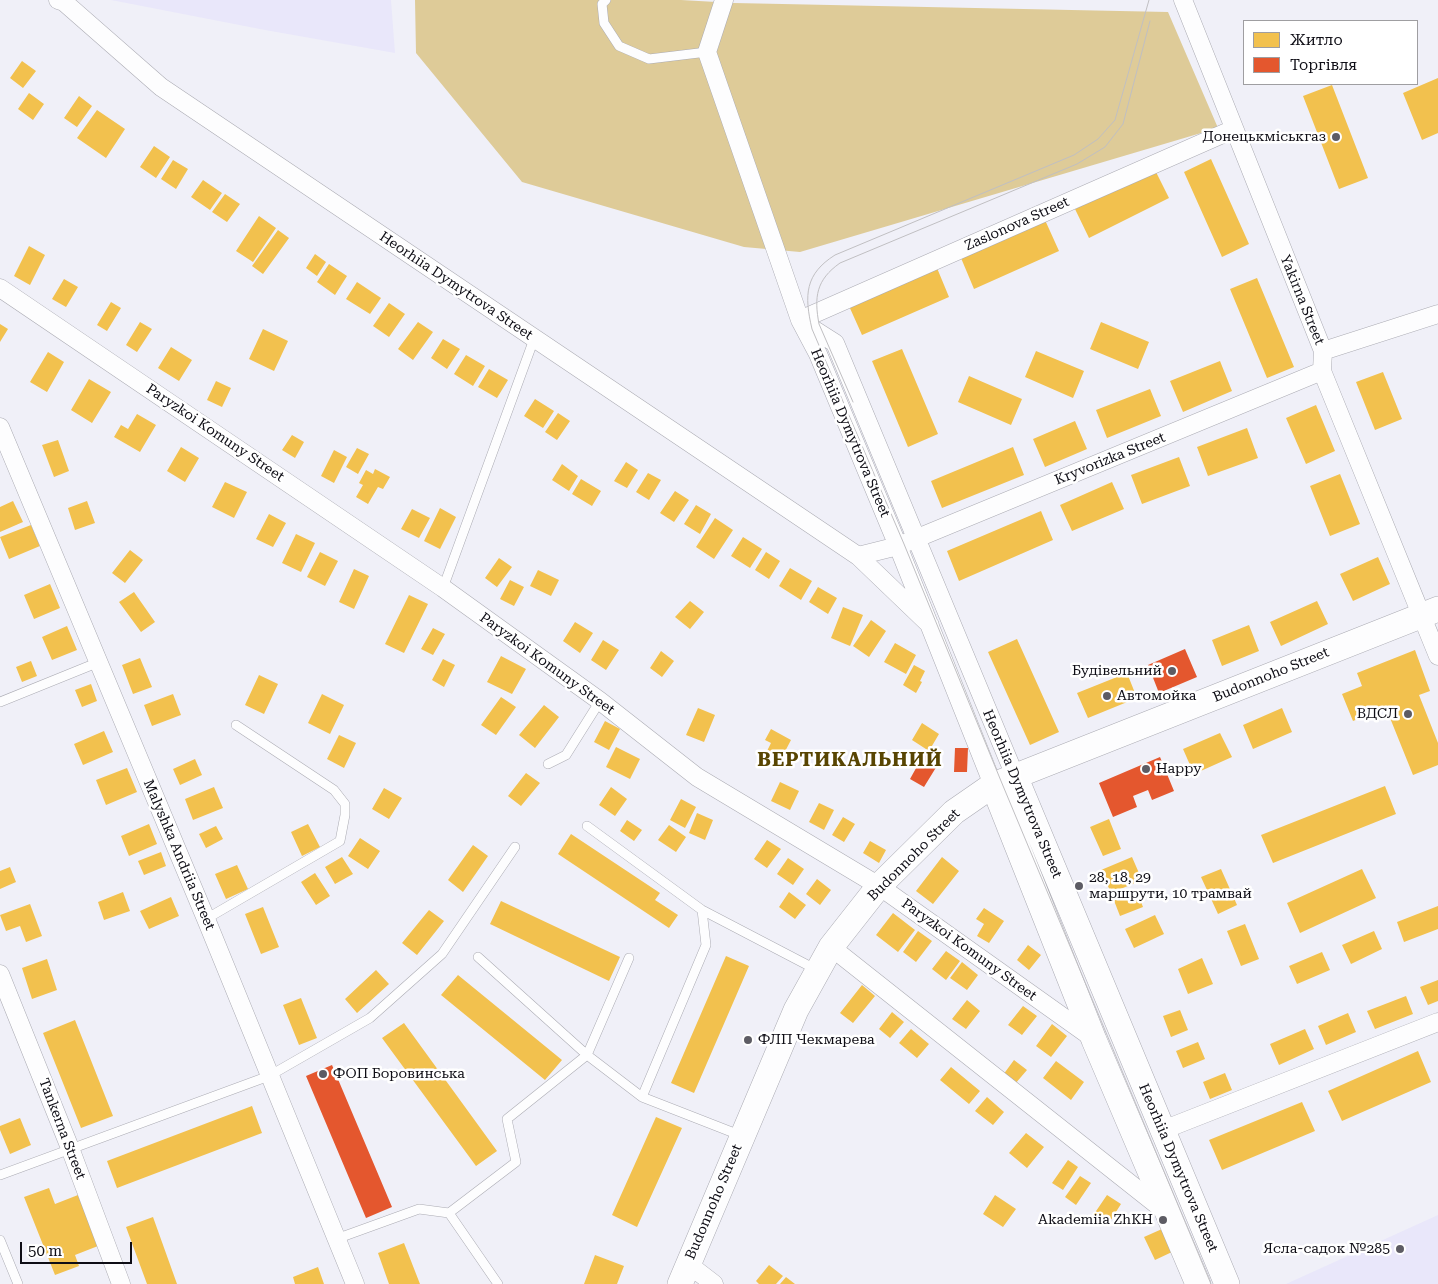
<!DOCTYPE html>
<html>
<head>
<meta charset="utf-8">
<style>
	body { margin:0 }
	#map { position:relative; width:1438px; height:1284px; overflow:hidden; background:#f0f0f8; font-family:"Roboto Serif",serif }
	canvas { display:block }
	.legend { position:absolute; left:1243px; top:20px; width:175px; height:65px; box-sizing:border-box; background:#fff; border:1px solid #9f9ea1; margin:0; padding:6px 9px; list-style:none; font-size:15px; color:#0e0d15 }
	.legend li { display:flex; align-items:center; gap:10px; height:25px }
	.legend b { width:25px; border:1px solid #9f9ea1 }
	.scale { position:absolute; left:20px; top:1242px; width:112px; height:22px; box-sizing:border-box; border:2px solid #0e0d15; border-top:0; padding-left:6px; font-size:15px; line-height:18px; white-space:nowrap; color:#0e0d15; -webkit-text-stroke:4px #fff; paint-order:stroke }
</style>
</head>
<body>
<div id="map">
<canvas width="1438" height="1284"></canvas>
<ul class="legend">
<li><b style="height:14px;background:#f2c14e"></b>Житло</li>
<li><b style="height:14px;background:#e4572e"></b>Торгівля</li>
</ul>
<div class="scale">50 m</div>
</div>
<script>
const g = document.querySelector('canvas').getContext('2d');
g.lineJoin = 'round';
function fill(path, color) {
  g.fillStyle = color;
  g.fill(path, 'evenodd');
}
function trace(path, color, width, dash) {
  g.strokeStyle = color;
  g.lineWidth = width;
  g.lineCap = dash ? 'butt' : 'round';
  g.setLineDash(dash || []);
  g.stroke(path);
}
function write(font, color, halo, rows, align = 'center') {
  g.font = font + ' "Roboto Serif",serif';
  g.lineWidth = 5;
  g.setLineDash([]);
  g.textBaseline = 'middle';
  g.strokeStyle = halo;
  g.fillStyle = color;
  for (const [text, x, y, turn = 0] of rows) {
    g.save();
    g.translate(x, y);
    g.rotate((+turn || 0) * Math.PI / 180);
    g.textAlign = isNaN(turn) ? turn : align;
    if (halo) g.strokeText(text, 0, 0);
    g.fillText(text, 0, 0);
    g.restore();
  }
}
fill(new Path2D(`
	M111 0H391L395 53 265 30Z
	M1438 1215V1284H1286Z`), '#e9e7fa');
fill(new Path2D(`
	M415 0H681L734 3 1168 12 1218 128 800 252 744 247 522 182 416 53Z`), '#decb98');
fill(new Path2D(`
	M22 61 36 71 23 88 10 78Z
	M1438 78V133L1422 140 1403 93Z
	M1332 85 1368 178 1339 189 1303 96Z
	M29 93 44 104 33 120 18 109Z
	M79 96 92 106 77 127 64 118Z
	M97 110 125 129 106 158 77 138Z
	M154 146 170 157 156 178 140 167Z
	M1211 159 1249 244 1222 257 1184 172Z
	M173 160 188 169 176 189 161 179Z
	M1155 170 1169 198 1089 238 1075 209Z
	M203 180 222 193 210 210 191 197Z
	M225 194 240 204 227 222 212 212Z
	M259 216 276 228 253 262 236 251Z
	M1045 220 1059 251 974 289 961 258Z
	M278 230 289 238 263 274 252 266Z
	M29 246 45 255 30 285 14 276Z
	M315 254 326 262 317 276 306 268Z
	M329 264 347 276 335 295 317 282Z
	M937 268 949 297 862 335 849 306Z
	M1257 278 1294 367 1267 378 1230 289Z
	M64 279 78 287 66 307 52 299Z
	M357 282 381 298 370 314 346 299Z
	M111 302 121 308 107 331 97 325Z
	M389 303 405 314 389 337 373 326Z
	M140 322 152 329 137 352 126 345Z
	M418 322 433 332 413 360 398 349Z
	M1101 322 1149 342 1138 369 1090 349Z
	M0 324 8 329 0 342Z
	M263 329 288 341 274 371 249 359Z
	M443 339 460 349 447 369 431 358Z
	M171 347 192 360 179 381 158 368Z
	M902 349 938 434 908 447 872 361Z
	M1036 351 1084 371 1073 398 1025 377Z
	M48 352 64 362 47 392 30 382Z
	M466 355 485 366 473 386 454 374Z
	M1220 361 1232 391 1183 412 1170 381Z
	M489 369 508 380 497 398 478 387Z
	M1383 372 1402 419 1375 430 1356 382Z
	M969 376 1022 399 1011 425 958 402Z
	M89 379 111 392 92 423 71 410Z
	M216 381 231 388 222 407 207 400Z
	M1150 389 1161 416 1107 438 1096 410Z
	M535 399 554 411 543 428 524 416Z
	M1316 405 1335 451 1306 464 1286 418Z
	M558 413 570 421 557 440 545 432Z
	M137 414 156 425 140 452 114 437 121 425 128 429Z
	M1075 421 1087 449 1045 467 1033 439Z
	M1247 428 1258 458 1208 476 1197 447Z
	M292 435 304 442 295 458 282 450Z
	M58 440 69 471 54 477 42 445Z
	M181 447 199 458 185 482 167 471Z
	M1013 447 1024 475 942 508 931 481Z
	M357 448 369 454 358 474 346 467Z
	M334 450 347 457 334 483 321 476Z
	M1179 457 1190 486 1142 504 1131 475Z
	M626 462 638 470 627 488 614 481Z
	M562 464 578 476 569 491 552 480Z
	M375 469 390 477 383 489 378 487 368 504 356 497 363 485 359 483 366 470 373 474Z
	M648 473 661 480 649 500 636 492Z
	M1340 474 1360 524 1330 536 1310 486Z
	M581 479 601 491 592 506 572 494Z
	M225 482 247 492 234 518 212 507Z
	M1112 482 1124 509 1072 531 1060 505Z
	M675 491 689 500 674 522 660 513Z
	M13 501 23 522 0 532V507Z
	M87 501 95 523 75 530 68 508Z
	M696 505 711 514 700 534 684 524Z
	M440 508 456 517 440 549 424 541Z
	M412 509 430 518 419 538 401 529Z
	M1041 511 1053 540 959 581 947 551Z
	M269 514 286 523 273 547 256 539Z
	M715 518 733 530 714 559 696 547Z
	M31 525 40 546 9 559 0 537Z
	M296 534 315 543 301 572 282 563Z
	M743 537 762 549 750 568 731 556Z
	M130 550 143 560 125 583 112 573Z
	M320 552 338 561 325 586 307 577Z
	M766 552 780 561 769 579 755 570Z
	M1378 557 1390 584 1353 601 1340 574Z
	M499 558 512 567 497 587 485 578Z
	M790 568 812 581 801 600 779 586Z
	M354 569 369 576 354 609 339 602Z
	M538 570 559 580 551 596 530 586Z
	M510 580 524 587 514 606 500 599Z
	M50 584 60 608 34 619 24 595Z
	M818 587 837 598 828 614 809 602Z
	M134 592 155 622 141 632 119 602Z
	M409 595 428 604 404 653 385 644Z
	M690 601 704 612 690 629 675 617Z
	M1317 601 1328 624 1281 646 1270 622Z
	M843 607 863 615 850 646 831 638Z
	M871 620 886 631 869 657 853 646Z
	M575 622 593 633 580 653 563 641Z
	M1249 625 1259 651 1222 666 1212 640Z
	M67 626 77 650 52 660 42 637Z
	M433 628 445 634 433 655 421 649Z
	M1017 639 1059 732 1030 745 988 652Z
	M603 640 619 650 606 670 591 660Z
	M895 643 916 655 906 674 884 662Z
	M1415 650 1430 691 1419 695 1438 743V765L1413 775 1386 708 1353 721 1342 694 1362 686 1357 673Z
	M661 651 674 661 662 677 650 668Z
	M501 656 526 669 512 694 487 682Z
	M140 658 152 687 133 694 122 665Z
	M443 659 455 665 444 687 432 680Z
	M31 661 37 676 22 682 16 667Z
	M914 665 925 671 920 681 922 682 916 693 903 685Z
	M1127 673 1137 698 1088 718 1077 693Z
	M259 675 278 684 264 714 245 705Z
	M91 684 97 701 82 707 75 690Z
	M173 694 181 715 152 726 144 705Z
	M322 694 344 705 330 734 308 723Z
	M501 697 516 707 496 735 481 725Z
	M544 705 559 717 535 748 519 735Z
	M698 708 715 715 704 742 686 735Z
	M1282 708 1292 732 1253 749 1243 725Z
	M605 721 620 729 609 750 594 742Z
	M922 723 939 734 929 751 912 740Z
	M771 729 791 740 780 761 766 753 771 743 765 740Z
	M104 731 113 752 83 765 74 744Z
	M1220 733 1232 757 1194 774 1183 749Z
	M339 735 356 743 344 768 327 759Z
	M616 747 640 759 630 779 606 767Z
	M195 759 202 775 180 785 173 769Z
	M127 768 137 792 106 805 96 780Z
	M526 773 540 783 521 806 508 796Z
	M780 782 799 791 790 810 771 801Z
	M1385 786 1396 814 1273 863 1261 835Z
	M214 787 223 808 193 820 185 799Z
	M611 787 627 799 615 816 599 805Z
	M384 788 402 798 389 819 372 809Z
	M681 799 696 807 685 828 670 820Z
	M819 803 834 810 824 830 809 822Z
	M697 813 713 820 705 840 689 833Z
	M843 817 855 824 844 842 832 835Z
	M1109 819 1121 849 1103 856 1090 827Z
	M627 820 642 830 634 841 620 831Z
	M149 824 157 844 129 856 121 836Z
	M308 824 320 847 302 856 291 832Z
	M669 825 686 837 676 852 658 840Z
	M216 826 223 839 206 848 199 834Z
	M571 834 660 893 655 900 678 915 669 928 558 854Z
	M360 838 380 851 368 869 348 856Z
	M767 840 781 849 767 868 754 859Z
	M870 841 886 850 879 863 863 853Z
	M473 845 488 856 463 892 448 880Z
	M161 852 166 866 144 875 138 861Z
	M342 857 353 874 335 884 325 867Z
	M942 857 959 871 933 904 916 891Z
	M1132 857 1142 880 1111 893 1101 870Z
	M788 858 804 869 793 885 777 874Z
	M237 865 248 889 226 899 215 874Z
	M10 867 16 882 0 889V871Z
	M1221 869 1237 905 1218 914 1201 877Z
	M1362 869 1376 898 1300 933 1287 903Z
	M315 873 330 896 316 905 301 882Z
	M817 879 831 890 820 905 806 894Z
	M1136 889 1143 907 1120 916 1113 898Z
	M123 892 130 911 104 920 98 902Z
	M789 892 806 905 795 919 779 907Z
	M171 897 179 916 149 929 140 911Z
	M501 901 620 957 609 981 490 924Z
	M30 904 42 936 26 942 20 926 6 931 0 915Z
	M1438 906V929L1404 942 1397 922Z
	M263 907 279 947 261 954 245 914Z
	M984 908 1004 921 989 943 977 936 984 924 976 919Z
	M429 910 444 921 417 955 402 943Z
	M893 913 915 930 898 952 876 935Z
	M1155 915 1164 934 1134 948 1125 929Z
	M1245 924 1259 959 1241 966 1227 931Z
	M918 931 932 941 916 962 903 952Z
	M1374 931 1382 949 1351 964 1342 945Z
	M1028 945 1041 955 1029 970 1017 960Z
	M946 951 960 961 946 980 932 969Z
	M1322 952 1330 970 1297 984 1289 966Z
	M726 956 749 966 694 1093 671 1083Z
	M1202 958 1213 984 1188 994 1178 969Z
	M47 959 57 990 32 999 22 968Z
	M962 962 978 975 967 990 950 978Z
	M376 970 389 984 357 1013 345 999Z
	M458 975 562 1060 545 1080 441 995Z
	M1438 980V1001L1428 1005 1420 987Z
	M862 985 875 996 853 1023 840 1013Z
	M1406 996 1413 1014 1375 1029 1367 1011Z
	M301 998 317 1038 299 1045 283 1005Z
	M967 1000 980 1011 966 1029 952 1019Z
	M1023 1006 1037 1016 1022 1035 1008 1025Z
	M1180 1010 1188 1030 1171 1037 1163 1016Z
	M892 1012 904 1022 890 1038 879 1029Z
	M1348 1013 1356 1032 1326 1045 1318 1026Z
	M75 1020 113 1116 81 1128 43 1033Z
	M404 1023 497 1151 476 1166 382 1038Z
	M1052 1024 1067 1036 1051 1057 1036 1046Z
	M911 1029 929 1044 917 1058 899 1043Z
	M1305 1029 1314 1049 1279 1065 1270 1044Z
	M1198 1042 1205 1059 1183 1068 1176 1051Z
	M1418 1051 1431 1082 1342 1121 1328 1091Z
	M1014 1060 1027 1070 1015 1084 1003 1075Z
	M1056 1061 1084 1082 1071 1100 1043 1078Z
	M951 1067 980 1091 969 1104 940 1080Z
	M1225 1073 1232 1090 1210 1099 1203 1082Z
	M987 1097 1004 1112 993 1125 975 1111Z
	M1302 1102 1315 1131 1222 1170 1209 1140Z
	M252 1106 262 1133 117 1188 107 1161Z
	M656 1117 682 1128 637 1227 612 1215Z
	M20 1118 31 1145 10 1154 0 1130V1126Z
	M1026 1133 1044 1147 1027 1168 1009 1153Z
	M1068 1160 1078 1167 1063 1190 1052 1183Z
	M1080 1176 1091 1183 1076 1205 1065 1197Z
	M49 1188 55 1204 78 1195 98 1246 75 1255 79 1266 55 1275 24 1197Z
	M995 1195 1016 1209 1003 1227 983 1214Z
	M1107 1195 1121 1204 1107 1226 1092 1217Z
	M153 1217 177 1284H147L126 1227Z
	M1162 1229 1172 1252 1155 1260 1144 1237Z
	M404 1243 420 1284H389L378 1253Z
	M595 1255 624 1266 617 1284H584Z
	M769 1265 783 1276 776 1284H759L756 1281Z
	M318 1267 324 1284H295L293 1277Z
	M786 1277 795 1284H780Z`), '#f2c14e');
fill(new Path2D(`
	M1185 649 1197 677 1159 693 1148 665Z
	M955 748H968L967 772H954Z
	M925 752 940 761 924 787 910 779Z
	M1160 757 1174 791 1152 800 1148 790 1133 796 1137 807 1113 817 1099 783Z
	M332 1065 392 1207 366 1218 306 1076Z`), '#e4572e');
const lane = new Path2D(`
	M606 0 602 4 604 23 619 46 649 59 707 52
	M443 588 534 339
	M0 702 99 662
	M548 764 566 755 600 701
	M587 826 702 910 817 970
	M206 919 340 841 345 815V804L334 790 236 725
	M478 957 587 1055 642 1097 706 945 702 910
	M642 1097 742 1136
	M0 1175 269 1076 370 1018 442 954 515 847
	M449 1213 498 1284
	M336 1239 419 1209 449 1213 516 1162 507 1119 587 1055 629 958
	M0 1240 18 1284`);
const street = new Path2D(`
	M58 0 64 2 161 87 858 556 930 625
	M724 0 707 52 800 320 818 354 898 546 993 785
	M1183 0 1323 351 1322 371 1438 656
	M0 288 443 588 600 701 697 777 879 886 1094 1039
	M800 320 1234 129
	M802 322 835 343 1015 776
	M1323 351 1438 314
	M0 427 206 919 355 1284
	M858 556 898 546 1322 371
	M831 947 1166 1212
	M0 974 70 1148 121 1284
	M1163 1130 1438 1022
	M688 1264 714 1284`);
const secondary = new Path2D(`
	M1015 776 1227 1284
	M993 785 1094 1040 1198 1284
	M680 1284 796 1010 831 947 879 886 954 812 993 785 1438 609`);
trace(lane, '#ababb3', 10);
trace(street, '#ababb3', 19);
trace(secondary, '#ababb3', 26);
trace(lane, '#fdfdfe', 9);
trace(street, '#fdfdfe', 18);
trace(secondary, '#fdfdfe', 25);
trace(new Path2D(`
	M1149 0 1115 120 1098 139 1074 155 835 255C805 274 804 295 812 329L904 544 1001 781 1211 1284
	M853 402 819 324C814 297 816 280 840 263L1077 164 1105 147 1123 124 1150 21`), '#c0bfc2', 1);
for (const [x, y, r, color] of [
	[1336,137,5,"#5d5c64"],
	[1172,671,5,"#5d5c64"],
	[1107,696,5,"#5d5c64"],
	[1408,714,5,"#5d5c64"],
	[1146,769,5,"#5d5c64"],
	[1079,886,5,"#5d5c64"],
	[748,1040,5,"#5d5c64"],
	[323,1074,5,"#5d5c64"],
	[1163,1220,5,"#5d5c64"],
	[1400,1249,5,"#5d5c64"]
]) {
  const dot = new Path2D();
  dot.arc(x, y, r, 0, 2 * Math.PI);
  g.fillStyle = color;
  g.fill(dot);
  trace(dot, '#fff', 2);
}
write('14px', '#0e0d15', '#fff', [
	["Донецькміськгаз",1326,137],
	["Будівельний",1162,671],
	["Автомойка",1117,696,"left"],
	["ВДСЛ",1398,714],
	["Happy",1156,769,"left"],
	["28, 18, 29",1089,878,"left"],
	["маршрути, 10 трамвай",1089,894,"left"],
	["ФЛП Чекмарева",758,1040,"left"],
	["ФОП Боровинська",333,1074,"left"],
	["Akademiia ZhKH",1153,1220],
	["Ясла-садок №285",1390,1249]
], 'right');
write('14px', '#0e0d15', '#fff', [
	["Zaslonova Street",1017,224,-24],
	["Heorhiia Dymytrova Street",456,286,34],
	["Yakirna Street",1302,300,68],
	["Paryzkoi Komuny Street",215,433,34],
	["Heorhiia Dymytrova Street",850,433,67],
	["Kryvorizka Street",1110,459,-22],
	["Paryzkoi Komuny Street",547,664,36],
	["Budonnoho Street",1271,675,-22],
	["Heorhiia Dymytrova Street",1022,794,67],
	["Malyshka Andriia Street",179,855,67],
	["Budonnoho Street",914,855,-45],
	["Paryzkoi Komuny Street",969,950,36],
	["Tankerna Street",62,1129,69],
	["Heorhiia Dymytrova Street",1178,1168,67],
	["Budonnoho Street",714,1202,-67]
]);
g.letterSpacing = '1px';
write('bold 19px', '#584502', '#fff', [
	["ВЕРТИКАЛЬНИЙ",850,760]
]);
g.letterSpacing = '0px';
</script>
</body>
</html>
